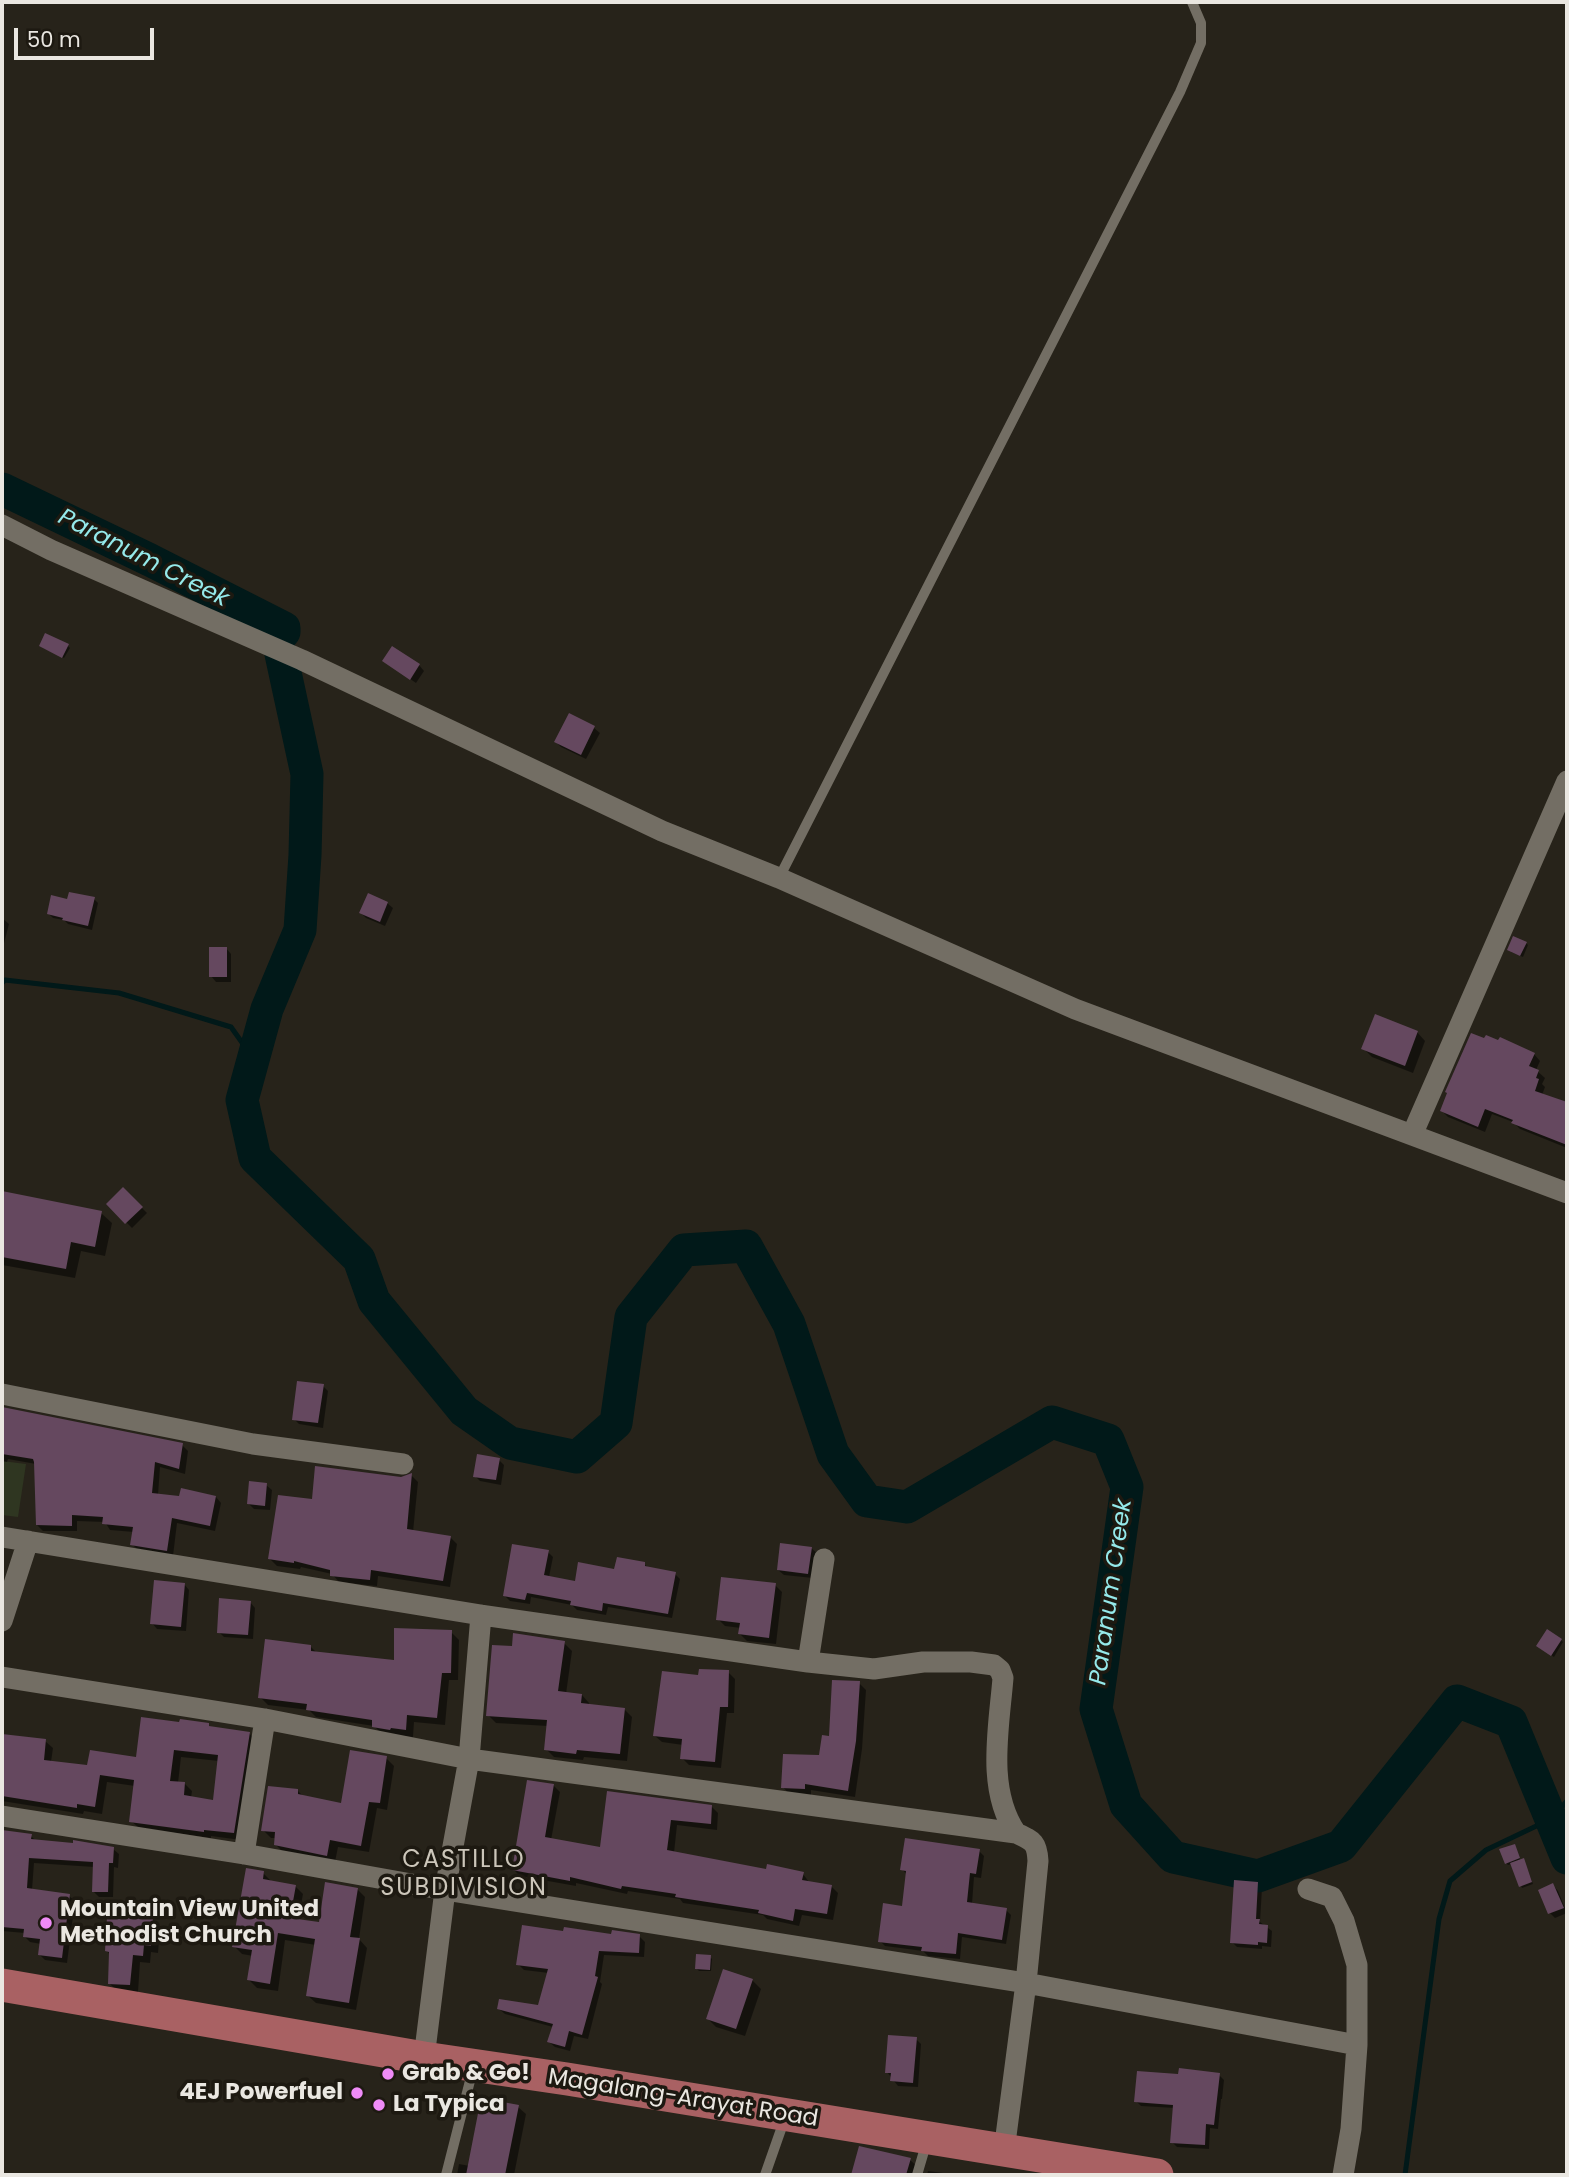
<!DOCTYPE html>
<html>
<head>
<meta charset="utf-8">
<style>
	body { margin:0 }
	#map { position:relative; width:1569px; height:2177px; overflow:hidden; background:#27231a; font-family:Poppins,sans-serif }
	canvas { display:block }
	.frame { position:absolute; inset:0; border:4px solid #eae7e1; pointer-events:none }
	.scale { position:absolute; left:14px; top:28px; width:140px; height:32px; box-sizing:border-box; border:4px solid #eae7e1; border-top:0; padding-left:9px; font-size:21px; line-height:24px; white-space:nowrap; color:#eae7e1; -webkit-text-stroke:5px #1d1911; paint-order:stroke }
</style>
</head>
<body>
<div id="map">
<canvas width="1569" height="2177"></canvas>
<div class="frame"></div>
<div class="scale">50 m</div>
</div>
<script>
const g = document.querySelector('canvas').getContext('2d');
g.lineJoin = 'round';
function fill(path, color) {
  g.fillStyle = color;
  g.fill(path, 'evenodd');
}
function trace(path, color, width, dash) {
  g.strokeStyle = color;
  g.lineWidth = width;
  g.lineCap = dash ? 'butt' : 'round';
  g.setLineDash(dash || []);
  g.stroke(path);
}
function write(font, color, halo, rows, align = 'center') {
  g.font = font + ' Poppins,sans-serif';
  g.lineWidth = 7;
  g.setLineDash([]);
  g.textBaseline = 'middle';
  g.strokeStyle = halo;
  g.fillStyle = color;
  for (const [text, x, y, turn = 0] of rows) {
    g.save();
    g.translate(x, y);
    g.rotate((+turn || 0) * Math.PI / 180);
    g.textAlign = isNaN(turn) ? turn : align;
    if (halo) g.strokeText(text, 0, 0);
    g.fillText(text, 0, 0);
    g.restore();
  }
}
fill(new Path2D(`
	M2 1461 26 1464 18 1517 2 1515Z`), '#2f3621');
fill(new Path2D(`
	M68 646 70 648 64 658 43 648Z
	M384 661 419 665 424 671 416 683Z
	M570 715 594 728 600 733 586 759 561 747 556 742Z
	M94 899 98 903 92 930 68 924 64 920 53 918 49 914 68 901Z
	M387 903 393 908 385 926 366 918 361 913Z
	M2 918 9 924 2 951Z
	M1526 943 1528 945 1523 957 1511 952Z
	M226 948 231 954V982H216L211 976Z
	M1417 1032 1425 1041 1413 1073 1372 1057 1363 1048Z
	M1534 1054 1540 1061 1536 1070 1545 1078 1542 1084 1545 1087 1542 1095 1565 1103 1567 1097V1148L1520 1129 1513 1122 1492 1114 1485 1132 1448 1117 1442 1111Z
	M123 1189 147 1213 132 1228 108 1204Z
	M2 1193 101 1213 112 1223 105 1256 81 1251 75 1278 2 1265Z
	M323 1386 328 1391 323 1428 299 1424 294 1419Z
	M2 1409 182 1445 188 1451 185 1474 160 1467 158 1495 181 1498 216 1497 221 1503 215 1531 177 1523 173 1556 138 1550 132 1544 134 1532 110 1530 105 1522 77 1521V1531H43L37 1525 36 1464 8 1459 7 1462 2 1461Z
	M499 1460 504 1465 501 1485 480 1481 475 1476Z
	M411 1475 418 1482 413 1532 450 1537 457 1544 450 1587 378 1576 377 1586 339 1582 332 1574 301 1567 300 1569 277 1566 270 1559 401 1479Z
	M266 1485 272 1490 270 1510 254 1509 248 1503Z
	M811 1548 817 1553 813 1578 784 1575 778 1570Z
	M548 1552 553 1557 549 1577 576 1583 644 1564 650 1569 675 1574 680 1579 672 1618 608 1607 606 1615 577 1610 572 1605 531 1597 530 1604 510 1601 505 1596Z
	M184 1584 189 1590 186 1631 157 1629 152 1623Z
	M775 1585 782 1592 776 1644 747 1641 740 1634 741 1628 725 1626 718 1619Z
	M250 1602 255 1608 253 1639 224 1637 219 1632Z
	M451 1632 459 1640 458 1680H449L445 1725 414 1722 413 1737 382 1734 374 1726 316 1717 309 1710 268 1705 260 1697 311 1647 317 1653 396 1662Z
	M1561 1640 1563 1642 1554 1657 1540 1648Z
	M564 1643 572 1651 566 1694 582 1695 589 1703V1706L624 1709 632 1717 627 1761 584 1757 583 1760 554 1757 546 1749 548 1726 496 1723 488 1715 514 1648Z
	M728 1672 735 1679 734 1713H727L721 1768 689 1765 682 1758 683 1745 662 1742 655 1736 700 1677Z
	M859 1683 866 1690 862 1749 855 1797 811 1790V1795L789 1794 783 1787 820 1757Z
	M208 1725 212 1728 249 1733 256 1741 241 1840 211 1836V1838L139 1828 131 1821 135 1786 107 1782 102 1814 84 1811 83 1814 2 1801V1736L45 1741 53 1748 51 1762 89 1767 137 1759ZM181 1757 219 1761 214 1802 191 1798 192 1791 185 1784 178 1783Z
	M386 1758 394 1766 387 1810 377 1808 369 1852 338 1847 335 1862 283 1852 275 1844 276 1838H271L263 1830 298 1791 304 1797 343 1805Z
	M553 1785 560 1792 551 1840 602 1849 609 1793 712 1807 718 1813 717 1830 677 1825 674 1853 768 1871 803 1874 809 1882 831 1886 838 1893 833 1920 802 1915 799 1926 767 1919 763 1915 683 1903 680 1899 628 1891 627 1894 576 1883V1886L520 1876 514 1870Z
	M2 1832 31 1836 36 1841 113 1849 119 1854 118 1868 114 1867 113 1897H99L93 1891 94 1867 34 1863 32 1890 69 1896 75 1901 67 1963 45 1960 39 1954 41 1944 30 1942 25 1937V1933L2 1931Z
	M1514 1846 1521 1861 1525 1863 1533 1884 1522 1888 1512 1864 1508 1865 1506 1863Z
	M979 1851 984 1856 981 1878 974 1877 972 1904 1006 1910 1011 1915 1006 1944 962 1937 960 1959 928 1956 923 1951 885 1946 880 1941 903 1908 907 1875 902 1869Z
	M263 1873 271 1881 295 1886 303 1894 298 1921 321 1924 357 1889 365 1897 359 1939 367 1948 356 2010 316 2003 307 1995 316 1945 285 1940 278 1991 257 1988 249 1980 253 1956 242 1954 234 1946Z
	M1257 1883 1262 1888 1260 1922 1272 1931 1271 1947 1262 1946V1949L1237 1947 1232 1942Z
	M1553 1885 1558 1891 1567 1913 1555 1918 1550 1913Z
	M133 1903 141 1911 140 1920 152 1921 160 1928 158 1953 151 1952 150 1963 140 1962 138 1992 117 1991 109 1983 110 1955 107 1951Z
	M565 1933 639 1936 645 1942 644 1957 604 1955 600 1982 602 1984 588 2039 574 2036 570 2051 555 2047 549 2042 553 2027 505 2014 499 2009 540 2007 549 1973 524 1970 518 1964Z
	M710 1957 712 1959 711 1971H699L697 1969Z
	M752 1980 761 1989 745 2036 716 2027 708 2019Z
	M916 2039 921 2044 918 2087 898 2086 887 2072Z
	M1219 2075 1224 2080 1222 2099H1221L1218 2129 1210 2128 1209 2149 1177 2147 1172 2142 1175 2108 1141 2106 1136 2101 1180 2076Z
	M518 2107 526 2114 514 2175H457L459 2164 470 2166Z
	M861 2148 910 2160 918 2167 917 2175H853Z
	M928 2171 943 2173 946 2175H927Z`), '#0007');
trace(new Path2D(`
	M2 983 5 980 119 993 231 1027 253 1058
	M1405 2175 1439 1919 1450 1881 1486 1850 1551 1819 1567 1801`), '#011919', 5);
trace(new Path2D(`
	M2 489 150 560 284 628V632
	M281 654 307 774 305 855 300 930 267 1009 242 1100 255 1158 359 1259 374 1301 464 1411 510 1443 577 1457 616 1423 631 1317 684 1250 746 1246 789 1324 833 1454 867 1501 907 1507 1052 1422 1108 1440 1127 1487 1096 1709 1126 1805 1173 1857 1258 1876 1341 1846 1457 1701 1511 1722 1567 1858`), '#011919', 33);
fill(new Path2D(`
	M45 633 69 644 62 658 39 646Z
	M392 646 420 664 410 680 382 661Z
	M569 713 595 726 581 755 554 742Z
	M69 892 95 897 88 926 62 920 63 918 47 914 51 895 67 899Z
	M368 893 388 902 380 922 359 913Z
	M1513 936 1527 942 1520 956 1507 950Z
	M209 947H227V977H209Z
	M1375 1014 1418 1031 1405 1066 1361 1049Z
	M1471 1033 1484 1038 1486 1035 1498 1040 1500 1037 1535 1053 1529 1066 1539 1070 1536 1078 1539 1079 1535 1091 1567 1102V1145L1511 1123 1513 1120 1485 1109 1478 1127 1440 1111 1447 1093 1445 1092Z
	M123 1187 143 1207 125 1224 106 1204Z
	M2 1191 102 1211 95 1247 71 1242 66 1269 2 1257Z
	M297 1381 324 1384 318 1423 292 1420Z
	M2 1407 183 1443 179 1469 155 1462 152 1493 179 1496 181 1488 216 1496 210 1526 172 1518 167 1551 130 1545 133 1527 102 1524 103 1517 72 1515V1526L36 1525 34 1462 33 1459 2 1454Z
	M477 1454 500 1458 496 1480 473 1477Z
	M315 1466 401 1477 412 1473 407 1529 451 1536 443 1581 371 1570 370 1580 330 1576V1570L294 1561V1563L268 1559 278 1495 312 1499Z
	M249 1481 267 1483 265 1506 247 1504Z
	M780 1543 812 1547 808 1574 777 1570Z
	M512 1544 549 1550 544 1575 575 1581 578 1562 614 1569 617 1557 645 1562V1566L676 1572 668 1614 603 1603 602 1611 570 1605 571 1601 527 1593 525 1600 503 1596Z
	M721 1577 776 1583 769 1638 738 1634 740 1623 716 1620Z
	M154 1580 185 1583 181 1627 150 1624Z
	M219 1598 251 1601 248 1635 217 1633Z
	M394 1628 452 1630 451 1673H442L437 1718 407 1715 406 1730 391 1728 390 1730 372 1727V1720L306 1710 307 1704 258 1698 265 1639 311 1645V1651L394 1660Z
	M1547 1629 1562 1639 1551 1656 1536 1646Z
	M513 1633 565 1641 558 1691 582 1694 581 1703 625 1708 620 1754 577 1750 576 1754 544 1750 547 1720 486 1716 492 1645 512 1646Z
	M699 1669 729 1670 728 1707H720L715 1762 680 1759 682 1739 653 1736 662 1671 698 1675Z
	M832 1680 860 1681 856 1741 848 1791 805 1784V1789L781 1788 783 1754 819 1755 822 1735 829 1736Z
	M141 1717 179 1722 180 1719 209 1723V1726L250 1732 234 1833 204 1830V1832L129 1822 134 1780 100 1775 95 1807 77 1804V1808L2 1796V1734L46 1739 44 1760 87 1765 90 1750 136 1757ZM174 1750 218 1755 213 1800 184 1795 185 1782 170 1781Z
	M350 1750 387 1756 380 1803 369 1802 361 1846 330 1840 327 1856 274 1845 275 1832 261 1831 268 1786 298 1789V1794L341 1803Z
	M527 1780 554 1784 545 1837 600 1847 607 1791 712 1805 711 1824 671 1820 667 1850 766 1869 767 1864 804 1872 802 1880 832 1885 827 1914 795 1909 793 1921 758 1913 759 1910 675 1897 676 1894 622 1886 621 1889 570 1877V1881L512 1870Z
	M2 1830 32 1834 31 1839 73 1843V1840L114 1847 113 1863H109L108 1892H92L93 1862 29 1858 27 1888 70 1894 62 1958 38 1955 40 1939 23 1937 24 1929 2 1927Z
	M905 1838 980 1849 976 1874 970 1873 967 1902 1007 1908 1002 1940 958 1933 956 1954 921 1951 922 1947 878 1942 883 1903 902 1906 906 1871 900 1870Z
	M1515 1844 1520 1858 1505 1864 1499 1849Z
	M1524 1858 1532 1882 1519 1887 1510 1863Z
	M246 1868 264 1871 263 1879 296 1885 290 1918 319 1922 325 1882 358 1888 350 1937 360 1938 349 2003 306 1996 315 1939 278 1933 270 1984 247 1980 252 1950 232 1947Z
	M1234 1880 1258 1882 1256 1919H1260L1259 1924 1268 1925 1267 1943 1258 1942V1945L1230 1943Z
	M1553 1883 1564 1908 1548 1914 1538 1890Z
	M108 1900 134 1901 133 1918 153 1919 151 1946 144 1945 143 1956 133 1955 130 1985 108 1984 109 1952 105 1951Z
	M522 1925 563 1931 564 1927 611 1934 612 1930 640 1934 639 1953 599 1951 595 1976 598 1977 582 2035 569 2031 565 2047 547 2042 553 2024 497 2009 499 1999 538 2005 548 1969 516 1965Z
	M696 1954 711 1955 710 1970 695 1969Z
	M723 1969 753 1979 736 2029 706 2019Z
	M888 2035 917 2037 913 2083 890 2081 891 2073H885Z
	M1179 2068 1220 2073 1214 2125 1206 2124 1205 2145 1170 2143 1173 2105 1134 2102 1137 2071 1178 2074Z
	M481 2098 519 2105 505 2175H466Z
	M859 2146 911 2158 906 2175H851Z`), '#65485f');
trace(new Path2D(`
	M779 878 1180 92 1201 43V23L1192 2
	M446 2175 473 2069
	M765 2175 785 2118
	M917 2175 927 2141`), '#736e64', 10);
trace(new Path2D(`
	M2 525 51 550 302 660 662 831 779 878 1075 1009 1567 1193
	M1412 1135 1567 781
	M2 1394 253 1444 403 1464
	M2 1537 481 1615 808 1662 874 1669 923 1662H971L994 1665 1000 1670 1003 1678C999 1728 986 1789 1016 1833
	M2 1621 28 1541
	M808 1662 824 1559
	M2 1677 265 1719 469 1759 1016 1833C1033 1841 1037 1842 1038 1861L1026 1983 1004 2151
	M2 1816 244 1854 445 1890 1026 1983 1357 2045
	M244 1854 265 1719
	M1308 1889 1332 1897 1344 1921 1357 1965V2045L1351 2129 1343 2175
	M424 2058 445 1890 469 1759 481 1615`), '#736e64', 21);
trace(new Path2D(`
	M2 1985 424 2058 567 2079 1157 2175`), '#a96163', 33);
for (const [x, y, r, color] of [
	[46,1923,7,"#ef8bf7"],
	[388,2074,7,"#ef8bf7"],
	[357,2093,7,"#ef8bf7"],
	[379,2105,7,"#ef8bf7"]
]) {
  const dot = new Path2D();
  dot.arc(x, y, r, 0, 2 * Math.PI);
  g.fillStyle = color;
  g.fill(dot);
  trace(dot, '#1d1911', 2.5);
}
write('bold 23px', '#eae7e1', '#1d1911', [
	["Mountain View United",60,1910],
	["Methodist Church",60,1936],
	["Grab & Go!",402,2074],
	["4EJ Powerfuel",343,2093,"right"],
	["La Typica",393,2105]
], 'left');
write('23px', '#eae7e1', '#1d1911', [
	["Magalang-Arayat Road",683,2099,9]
]);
write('italic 24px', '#95e9ea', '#1d1911', [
	["Paranum Creek",143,559,27],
	["Paranum Creek",1112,1592,-82]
]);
g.letterSpacing = '2px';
write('24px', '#ccc6ba', '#1d1911', [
	["CASTILLO",464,1861],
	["SUBDIVISION",464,1889]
]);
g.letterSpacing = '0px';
</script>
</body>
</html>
